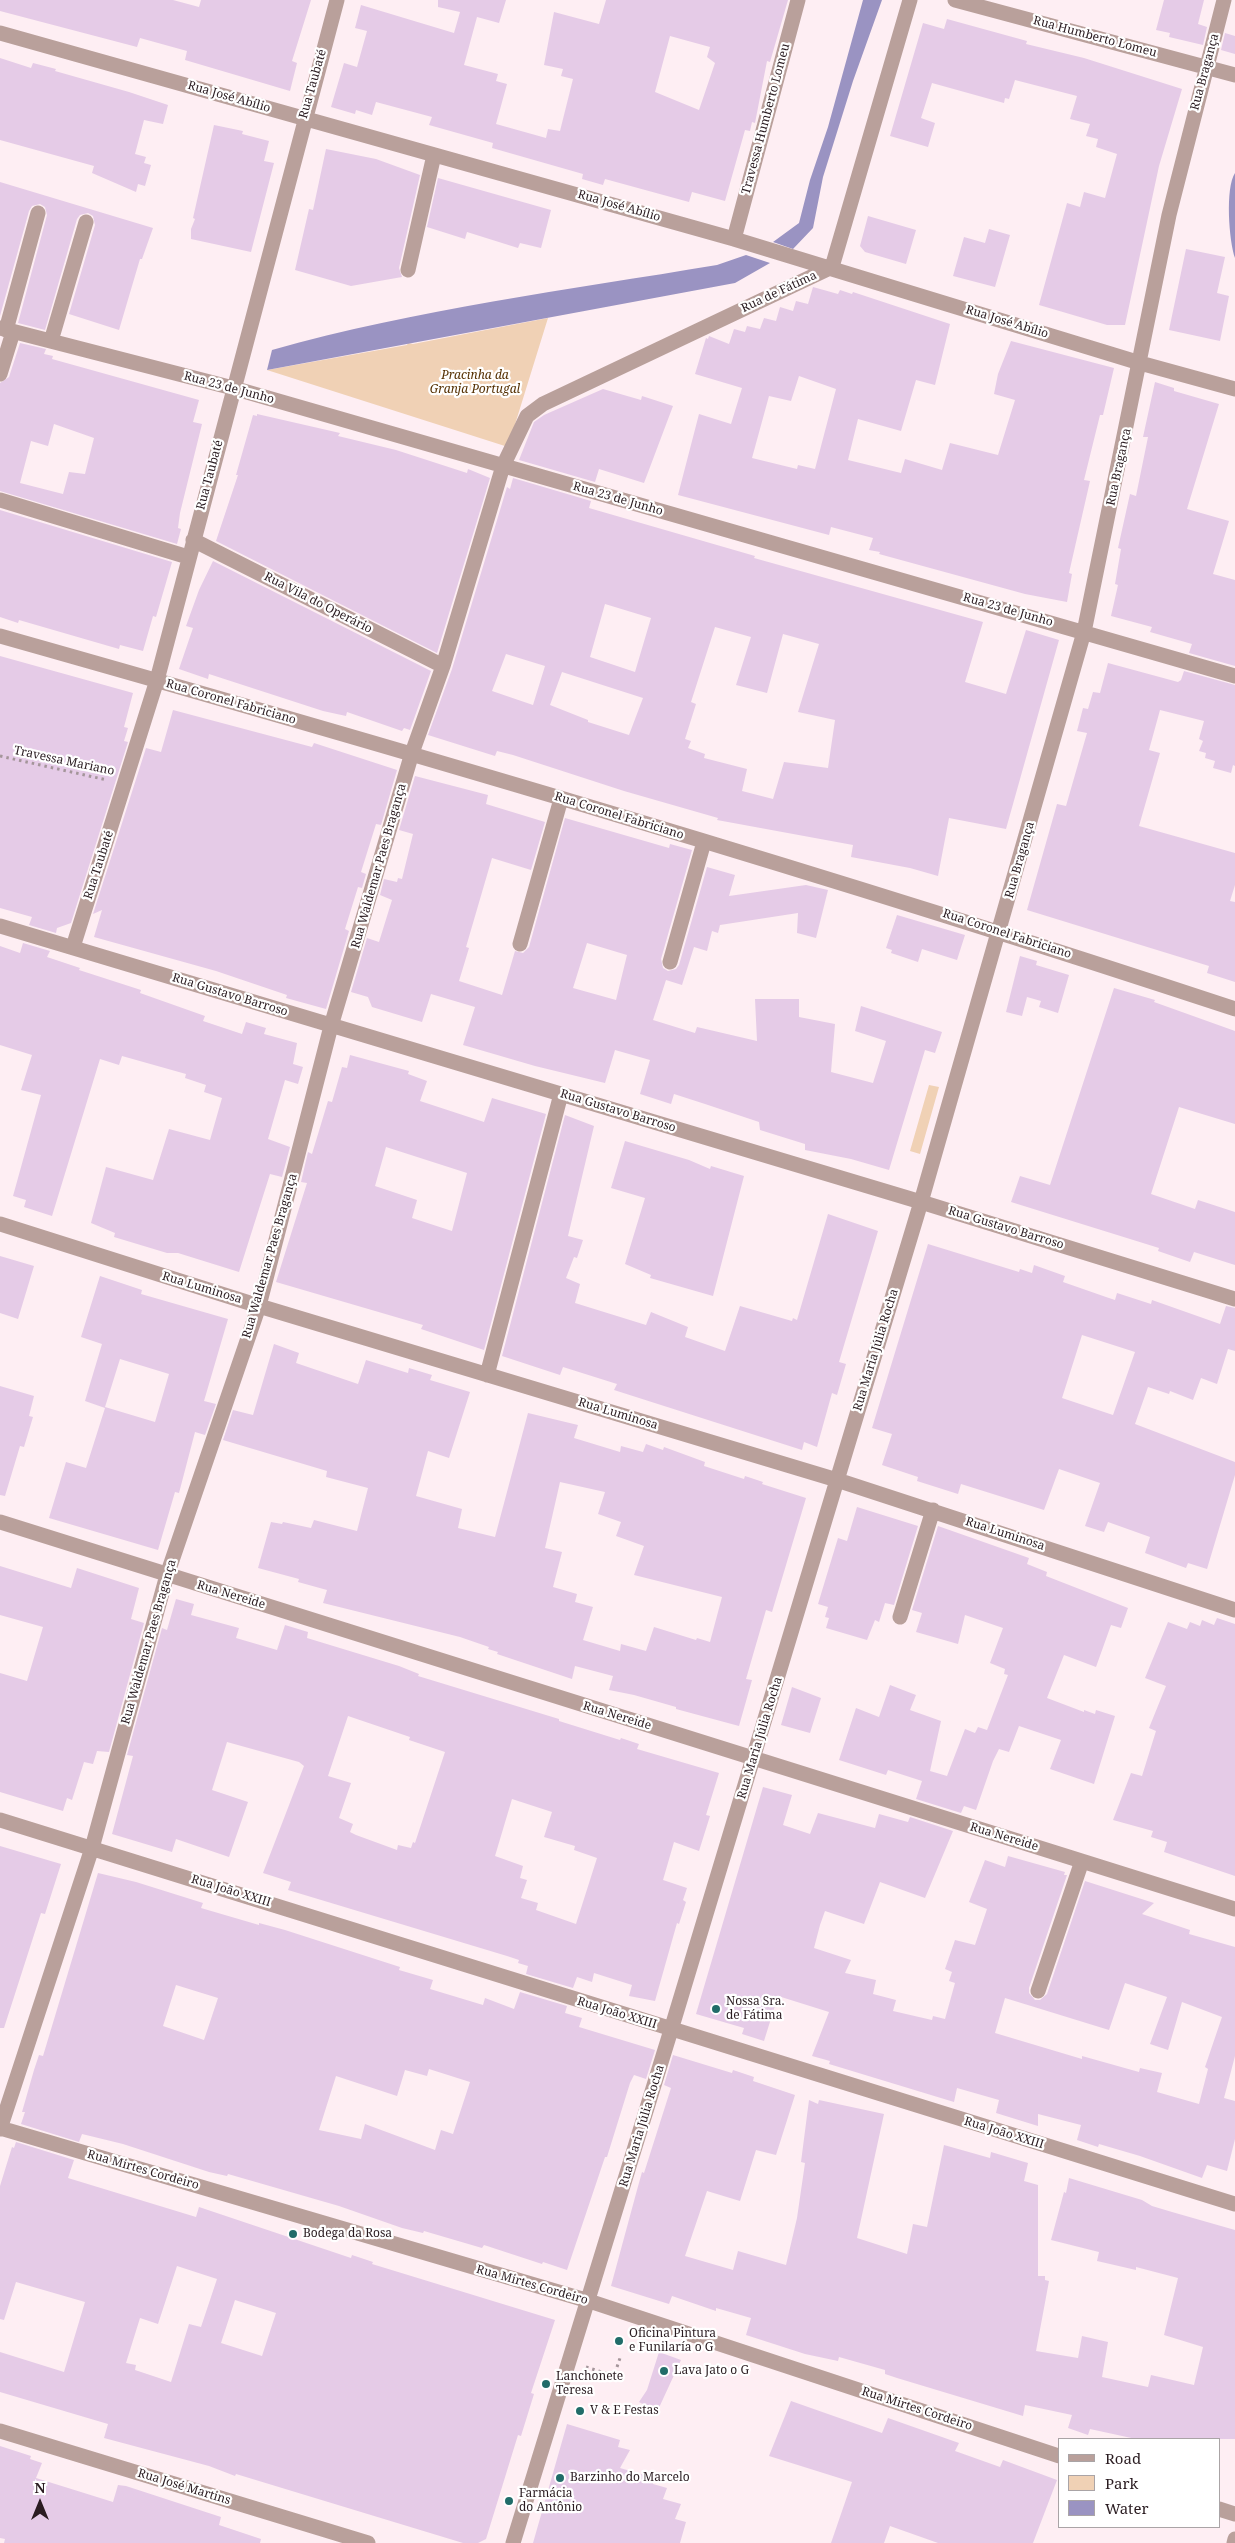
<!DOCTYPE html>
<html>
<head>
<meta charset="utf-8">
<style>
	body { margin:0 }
	#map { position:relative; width:1235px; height:2543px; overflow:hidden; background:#feeef3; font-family:"Noto Serif",serif }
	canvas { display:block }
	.legend { position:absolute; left:1058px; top:2438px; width:162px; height:90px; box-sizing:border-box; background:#fff; border:1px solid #aaa4a6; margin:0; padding:6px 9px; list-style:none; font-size:15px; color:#2a1c21 }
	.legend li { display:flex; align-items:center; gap:10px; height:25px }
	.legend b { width:25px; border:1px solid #aaa4a6 }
	.north { position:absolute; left:15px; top:2478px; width:50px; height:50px; -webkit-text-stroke:4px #fff; paint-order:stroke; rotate:0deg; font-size:14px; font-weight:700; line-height:20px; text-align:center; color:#2a1c21 }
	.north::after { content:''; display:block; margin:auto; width:18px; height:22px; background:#2a1c21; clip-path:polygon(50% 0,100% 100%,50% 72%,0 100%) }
</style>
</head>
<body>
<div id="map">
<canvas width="1235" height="2543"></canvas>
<ul class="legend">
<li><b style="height:6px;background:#b9a09b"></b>Road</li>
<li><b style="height:14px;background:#f0d1b5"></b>Park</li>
<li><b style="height:14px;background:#9a93c2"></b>Water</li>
</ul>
<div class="north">N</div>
</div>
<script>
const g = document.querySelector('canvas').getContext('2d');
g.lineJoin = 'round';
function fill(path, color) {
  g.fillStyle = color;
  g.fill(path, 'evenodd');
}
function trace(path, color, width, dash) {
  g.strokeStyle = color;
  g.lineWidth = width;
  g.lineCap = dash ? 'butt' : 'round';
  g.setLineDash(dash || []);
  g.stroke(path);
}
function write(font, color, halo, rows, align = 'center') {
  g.font = font + ' "Noto Serif",serif';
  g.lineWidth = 4.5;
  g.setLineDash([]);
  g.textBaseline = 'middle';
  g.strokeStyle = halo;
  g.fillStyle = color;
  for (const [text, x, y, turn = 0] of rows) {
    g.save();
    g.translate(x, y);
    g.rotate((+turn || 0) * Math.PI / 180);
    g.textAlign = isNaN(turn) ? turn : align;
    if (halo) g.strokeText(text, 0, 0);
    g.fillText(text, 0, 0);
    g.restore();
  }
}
fill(new Path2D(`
	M548 318 508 447 267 370 407 345 408 343 413 344Z
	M929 1085 939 1087 920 1154 910 1151Z`), '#f0d1b5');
fill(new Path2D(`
	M863 0H882L853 81 823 177 813 228 793 249 773 242 799 223 810 180 828 127Z
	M1235 173V258C1229 241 1225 188 1235 173Z
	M746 255 770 263 735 283 267 370 272 350C417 309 568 290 717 265Z`), '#9a93c2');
fill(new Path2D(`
	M0 0H173L199 7 201 0H311L292 61 297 63 290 91 185 60 187 51 140 38 137 47 0 11Z
	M438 0H506L499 23 477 17 464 65 498 74 496 81 507 84 496 124 546 138 548 129 560 131 573 79 561 76 563 69 544 65 554 12 599 24 606 0H788L770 62 767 61 755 123 752 122 750 131 745 130 725 201 692 192 689 202 605 179 603 185 582 179 583 174 492 148 493 143 429 125 432 117 376 102 372 115 356 110 355 114 331 107 344 63 357 67 367 31 355 28 361 5 454 33 460 12 438 7ZM670 36 710 47 707 57 715 63 699 110 655 92Z
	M1164 0H1204L1198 24 1207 27 1203 45 1169 37 1170 33 1156 30Z
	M947 19 1027 41 1026 44 1084 58 1182 89 1159 166 1125 325H1107L1039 305 1067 203 1080 207 1084 192 1105 198 1117 154 1096 147 1098 139 1086 136 1090 124 1070 119 1077 96 1015 80 1009 99 1005 98 1004 103 932 83 921 118 935 123 928 147 890 136 923 23 944 29Z
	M1225 33 1235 36V54L1221 50Z
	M0 58 31 68 33 63 56 69 55 71 129 92 168 105 163 124 144 120 135 154 146 157 144 163 151 165 145 186 138 184 136 192 92 173 94 166 0 140Z
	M214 125 243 131 242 134 269 141 264 161 274 163 251 252 191 239V229L195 219 193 218Z
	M326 149 376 159 420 175 399 268 402 277 351 286 295 270 309 209 313 210Z
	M438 178 551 210 541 248 520 243 518 248 467 232 465 239 427 227Z
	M0 182 153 228 142 259H140L119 330 69 314 95 225 93 216 88 213 80 215 77 219 45 330 18 323 47 215 45 207 40 204 32 206 29 211 0 316Z
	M868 216 916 230 906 264 865 252 860 246Z
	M989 229 1010 235 995 287 953 276 964 237 985 243Z
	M1186 249 1225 257 1217 293 1229 296 1220 341 1169 330Z
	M813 287 838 294 840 290 852 294 853 292 950 324 935 385 916 380 901 431 858 419 848 460 901 473 905 459 942 470 950 443 998 455 1015 400 994 394 998 374 1011 341 1114 368 1103 415H1100L1084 480 1090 481 1069 573 1072 574 1067 602 1025 594 879 554 880 552 869 550 873 538 831 527 829 535 678 495 699 414 731 424 742 388 695 374 706 338 708 339 709 336 729 344 734 329 745 332 747 326 760 329 764 318 776 321 780 307 793 311 796 301 808 304ZM799 376 836 389 815 469 798 465 797 469 752 458 769 396 791 401Z
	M20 343 46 349 44 354 53 356 52 359 199 400 193 422 202 424 180 513 178 528 181 529 177 544 0 491V383L9 377ZM54 424 94 438 85 474 69 472 63 494 20 483 31 441 48 446Z
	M1155 382 1174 388V391L1219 404 1187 509 1229 521 1213 574 1235 580V666L1189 653 1192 644 1150 632 1152 627 1111 616 1118 585 1115 584 1121 549 1118 548 1130 494 1136 496 1148 437H1143Z
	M603 389 641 400 642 396 673 406 644 483 599 469 595 482 519 460 534 422 544 415Z
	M257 414 340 433 338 436 396 450 467 473 468 469 490 478 437 653 216 541 238 475H236L253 415 257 416Z
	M513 478 591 501 589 508 755 556 754 558 983 622 965 682 1006 694 1026 630 1059 640 1006 829 949 818 938 876 910 868 851 857 853 845 717 820 718 818 624 791 513 755 497 751 495 756 428 735 452 669 507 487 510 489ZM605 604 651 618 635 672 590 657ZM715 627 751 637 736 685 767 693 783 634 819 644 798 712 835 720 828 768 784 762 773 799 742 791 747 769 704 758 705 754 688 748 691 741 685 739 696 704 691 702ZM506 654 545 666 533 705 492 691ZM562 672 643 698 629 735 588 722V720L550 705Z
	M0 510 172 562 156 617 153 616 143 651 120 645 119 649 19 620 18 623 0 617Z
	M213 561 431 671 410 730 404 728 402 731 347 712 346 716 323 711 209 674 208 679 179 669 193 628 186 626 199 590Z
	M0 656 133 693 124 727 128 728 124 741 128 742 71 923 57 928 56 933 29 925 32 917 0 908Z
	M1108 663 1178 682 1181 680 1184 671 1235 685V766L1233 765 1231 773 1213 768 1215 761 1205 758 1206 753 1199 751 1203 741 1199 739 1204 721 1160 710 1149 750 1160 753 1139 826 1235 853V885L1230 901 1235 902V982L1207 973 1209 966 1027 910 1057 804 1066 806 1087 733 1077 731 1083 708 1088 709 1093 692 1100 693Z
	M173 710 312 747 314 743 397 770 381 825 376 824 361 872 366 874 362 888 358 887 345 929 349 931 326 1009 286 998 287 995 216 971 94 937 102 910 93 914 146 748 161 752Z
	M415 776 488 795 486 804 545 822 531 870 492 858 466 947 469 948 459 981 502 995 515 951 523 953 529 947 565 818 669 848 670 844 692 850 661 959 663 968 668 971 676 969 679 965 707 867 735 875 729 896 806 885 828 890 816 938 797 933 798 913 720 925 718 933 712 931 707 951 694 947 682 985 666 980 653 1020 695 1033 697 1027 757 1041 755 999H799V1017L835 1024 831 1072 873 1083 886 1041 855 1031 861 1006 942 1032 935 1053 925 1050 889 1170 851 1159 805 1150V1144L760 1130 759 1122 705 1104 674 1094 671 1104 640 1094 650 1060 615 1050 605 1083 535 1066 463 1045 475 1007 431 994 422 1022 372 1007 368 997 351 992 367 938 379 942 392 900 380 895 384 879 397 882 398 878 402 879 413 834 399 830ZM587 943 627 955 616 1000 573 988Z
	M897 915 965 935 957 960 922 949 918 962 891 953 892 950 886 948Z
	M23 943 50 951 47 957 80 968 79 970 141 990 140 993 205 1016 203 1021 242 1034 246 1022 266 1028 264 1034 297 1043 293 1064 303 1067 298 1084 285 1080 268 1139 290 1147 282 1177 270 1174 239 1272 178 1253H167L114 1237 115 1233 91 1223 106 1167 153 1180 169 1129 210 1140 222 1098 204 1092 206 1085 185 1078 186 1074 122 1056 119 1065 100 1059 52 1216 24 1207 26 1200 13 1196 41 1095 21 1090 32 1055 0 1045V946L20 953Z
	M1020 956 1037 961 1036 965 1069 975 1058 1013 1039 1007 1041 1001 1027 997 1022 1016 1006 1012Z
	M1114 988 1155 1000 1154 1002 1235 1031V1124L1179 1107 1151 1194 1195 1209 1198 1200 1235 1212V1265L1194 1252 1190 1262 1158 1251 1159 1248 1011 1202 1020 1176 1050 1185Z
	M350 1055 409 1071 408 1074 427 1081 420 1101 484 1122 492 1098 546 1114 484 1350 421 1329 423 1325 276 1282 307 1183 301 1182 308 1152 312 1154 328 1101 332 1102 342 1067 347 1068ZM386 1147 467 1173 452 1231 412 1218 417 1200 375 1186Z
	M565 1115 594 1126 568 1236 583 1240 577 1258 574 1257 566 1278 580 1284 575 1303 646 1325 651 1312 688 1327 685 1337 725 1351 740 1306 792 1321 793 1318 797 1320 828 1214 878 1231 839 1362 846 1364 837 1395 832 1393 817 1447 804 1442 802 1450 614 1390 617 1384 563 1367 560 1375 502 1356Z
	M625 1141 689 1160 710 1169 711 1166 744 1176 713 1296 650 1278 651 1275 625 1264 645 1198 611 1188Z
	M928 1244 1019 1272 1020 1269 1032 1273 1034 1265 1065 1276 1063 1282 1106 1297 1115 1300 1117 1293 1151 1304 1152 1300 1220 1324 1226 1306 1235 1308V1351L1228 1349 1217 1384 1201 1378 1193 1400 1170 1391 1169 1394 1148 1387 1135 1424 1235 1462V1475L1207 1569 1188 1563 1186 1568 1145 1553 1150 1537 1108 1522 1104 1532 1085 1526 1100 1483 1059 1469 1044 1510 961 1484 958 1494 917 1481 918 1477 882 1465 892 1434 872 1428ZM1082 1335 1135 1352 1113 1415 1062 1398Z
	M0 1256 34 1266 18 1319 0 1313Z
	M100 1276 142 1290 141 1294 228 1319 204 1401 216 1404 205 1435 195 1432 179 1493 175 1492 158 1550 49 1518 66 1462 86 1468 105 1408 85 1401 102 1344 81 1337ZM120 1359 169 1374 155 1422 105 1407Z
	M274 1344 299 1353 296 1363 358 1384 366 1360 408 1373 409 1368 432 1375 430 1380 470 1392 449 1458 428 1451 416 1496 462 1509 458 1528 495 1537 528 1413 578 1425 574 1438 620 1452 621 1446 643 1452 646 1444 663 1450 664 1447 705 1462 704 1466 744 1479 745 1476 763 1482 762 1484 806 1498 772 1612 766 1610 746 1679 752 1680 739 1726 676 1709V1707L634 1695 609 1690 613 1676 575 1666 572 1679 497 1654 498 1652 488 1649 489 1647 460 1637 323 1603 327 1590 298 1582 299 1579 258 1568 271 1522 282 1524 283 1522 311 1528 314 1520 357 1531 368 1488 326 1477 327 1471 223 1440 233 1410 253 1415ZM560 1482 605 1492 598 1514 621 1522 616 1536 644 1546 634 1575 722 1597 710 1642 697 1638 696 1640 654 1627 646 1651 621 1644 620 1651 583 1640 593 1607 575 1602 577 1594 553 1587 562 1552 545 1548Z
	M0 1386 34 1396 29 1416 33 1417 24 1447 20 1446 5 1496 0 1495Z
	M857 1507 918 1526 894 1605 885 1603 879 1622 875 1620 867 1640 826 1628 829 1618 825 1617 828 1607 818 1604 838 1538 847 1541Z
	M938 1526 1029 1558 1027 1564 1047 1572 1046 1576 1128 1608 1121 1628 1111 1625 1096 1667 1064 1655 1047 1698 1084 1712V1710L1095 1714 1096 1710 1115 1716 1094 1784 1050 1769 1061 1740 1019 1726 1009 1752 999 1749 993 1761 976 1810 964 1806 961 1813 916 1799 922 1781 888 1770 886 1775 839 1760 856 1708 879 1717 890 1685 916 1695 910 1710 941 1721 930 1771 947 1776 965 1729 975 1733 978 1727 987 1730 1008 1675 1004 1674 1005 1669 990 1663 1003 1628 965 1615 958 1644 916 1632 922 1613 912 1610Z
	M0 1566 71 1588 77 1568 139 1588 131 1619 144 1623 109 1752 97 1751 93 1764 84 1762 72 1800 67 1798 63 1811 0 1792V1673L27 1681 43 1627 0 1615Z
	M176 1599 194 1604 191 1615 239 1628 236 1638 277 1650 285 1625 308 1632 307 1638 399 1666 419 1674 418 1676 559 1719V1721L620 1740 621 1738 639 1744 637 1749 719 1773 706 1815 710 1816 699 1851 674 1842 663 1880 687 1888 683 1900 686 1902 679 1924 677 1923 655 2001 629 1996 632 1985 594 1973 592 1982 577 1977 573 1988 526 1974 528 1966 518 1963 519 1960 507 1956 288 1890 291 1882 263 1873 304 1766 299 1762 227 1742 212 1790 248 1802 229 1857 176 1839 172 1852 112 1834 133 1756 127 1755 162 1628 167 1630ZM348 1716 410 1737 409 1740 445 1752 415 1843 413 1842 411 1848 398 1845 397 1850 356 1835 350 1832 353 1824 339 1818 351 1783 328 1776ZM512 1799 552 1812 544 1837 575 1846 574 1850 597 1858 576 1924 536 1910 538 1903 521 1898 527 1880 520 1878 523 1866 495 1856Z
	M1217 1618 1235 1624V1876L1164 1852 1167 1842 1151 1837 1153 1831 1113 1820 1131 1773 1142 1776 1156 1731 1149 1728 1166 1686 1145 1678 1168 1622 1187 1629 1190 1622 1200 1626 1202 1620 1214 1625Z
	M792 1687 821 1698 810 1733 781 1725Z
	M763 1787 792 1795 783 1825 810 1834 818 1813 875 1828 879 1814 908 1822 910 1817 953 1831 925 1898 880 1882 864 1924 825 1911 820 1925 814 1948 851 1960 845 1973 876 1980 873 1994 896 2000 893 2011 932 2020 933 2016 945 2019 955 1983 949 1981 952 1972 945 1969 955 1940 975 1945 987 1909 969 1902 985 1860 1005 1867 1008 1856 1065 1872 1064 1875H1067L1029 1988V1993L1035 2000H1040L1047 1994 1085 1881 1154 1903 1142 1914 1190 1930 1189 1934 1235 1947V2056L1224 2098 1235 2101V2139L1227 2171 1207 2165 1202 2178 1140 2156 1099 2144 1098 2147 1077 2140 1081 2125 1038 2114V2126L996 2113 999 2100 957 2088 954 2102 829 2064 830 2061 812 2056 829 2012 778 1996 764 2041 742 2034 744 2028 696 2014ZM1125 1983 1167 1997 1150 2044 1168 2050 1182 2002 1222 2017 1205 2067 1208 2069 1199 2104 1157 2092 1162 2073 1140 2068 1139 2072 1082 2056V2059L995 2033 1005 1998 1109 2030Z
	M0 1846 61 1864 45 1914 41 1913 4 2028H0Z
	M98 1873 136 1882 203 1903 201 1908 259 1925V1923L285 1930 400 1967 399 1970 433 1980 430 1989 483 2005 485 1998 514 2009 520 1992 567 2006 565 2013 582 2018 579 2027 655 2050 646 2079 634 2075 630 2083 607 2157H605L567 2270 543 2262 542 2264 484 2245 482 2248 424 2231 423 2233 402 2228 339 2206 228 2174 227 2176 209 2172 123 2144 82 2134 79 2142 21 2124 25 2112H22L34 2070 39 2055 43 2056ZM176 1985 218 1998 204 2040 163 2026ZM429 2069 470 2082 453 2134 441 2130 435 2150 365 2124 361 2139 319 2130 336 2076 397 2096 405 2070 427 2076Z
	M673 2055 732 2073 733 2070 754 2077 753 2081 795 2095 776 2155 756 2150 740 2201 707 2191 685 2256 733 2270 738 2251 786 2265 797 2218 805 2163 801 2162 809 2100 818 2104 819 2100 884 2114 857 2238 907 2254 913 2224 927 2227 944 2145 990 2158 991 2152 1028 2163 1024 2181 1038 2185V2276H1045V2280L1049 2281 1036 2351 1078 2358 1082 2336 1108 2342 1102 2377 1148 2387 1151 2375 1194 2385 1203 2347 1164 2335 1178 2278 1136 2267V2270L1097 2261 1099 2252 1051 2240 1064 2192 1066 2193 1069 2178 1142 2200 1152 2206 1172 2212 1235 2230V2439H1136L1090 2429 1088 2435 1068 2428 1072 2415 1025 2405 1023 2416 897 2378 885 2374V2370L839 2357 838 2361 805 2354 746 2335 751 2318 716 2308V2311L672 2296 669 2304 611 2286 637 2190 642 2172 644 2173 671 2088 664 2085Z
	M16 2142 74 2160 68 2178 196 2217 199 2207 351 2258 352 2255 373 2262 372 2264 555 2320 531 2393 534 2394 521 2436 518 2435 486 2539 478 2543H463L236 2474 235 2476 209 2466 104 2438 108 2424 0 2392V2352L64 2372 85 2302 16 2282 4 2320 0 2319V2186L12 2147 14 2148ZM177 2266 217 2279 201 2327 189 2324 171 2382 135 2370 136 2365 126 2363 140 2318 158 2324ZM235 2300 276 2313 262 2356 221 2343Z
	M659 2352 681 2360 657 2412 639 2402 647 2390Z
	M791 2401 882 2433 888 2418 959 2443 955 2451 1000 2467 1003 2460 1057 2480 1033 2543H938L890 2526 884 2543H831L852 2482 769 2456Z
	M567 2424 620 2440 618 2447 630 2450 620 2468 648 2476 647 2477 654 2479 653 2484 667 2488 663 2499 681 2504 675 2519 686 2522 680 2543H533Z
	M0 2446 31 2456 30 2459 42 2463 36 2478 113 2502 118 2485 126 2486 221 2517 219 2525 261 2539 260 2543H4L5 2539 0 2538Z`), '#e5cbe7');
trace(new Path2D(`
	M0 756 107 780
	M586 2367 614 2376 621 2355`), '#a4959a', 3, [2.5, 4]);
trace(new Path2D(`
	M955 0 1235 75
	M0 33 734 239 1140 363 1235 389
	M734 239 798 0
	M408 270 434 155
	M0 328 233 388 1235 676
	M6 330 38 213
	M51 341 86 222
	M0 374 13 332
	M0 500 188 557
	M193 540 443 666
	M0 636C414 753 827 874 1235 1009
	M0 926 921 1202 1235 1299
	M520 944 561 799
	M73 947 157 680 337 0
	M670 962 704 842
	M0 1224 259 1306 837 1480 1235 1610
	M487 1375 561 1094
	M0 1522 1235 1909
	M900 1617 933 1510
	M0 1820 1235 2204
	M1038 1991 1082 1861
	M0 2128 589 2301 1059 2456
	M0 2129 92 1848 167 1575 259 1306 331 1026 412 753 443 666 503 466 527 416 543 404 832 267 910 0
	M0 2431 368 2543
	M1219 2509 1235 2514
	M513 2543 671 2030 921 1202 1084 632 1169 215 1224 0
	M1234 2543 1235 2539`), '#b9a09b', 15);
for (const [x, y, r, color] of [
	[716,2009,5,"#216c69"],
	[293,2234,5,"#216c69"],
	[619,2341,5,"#216c69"],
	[664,2371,5,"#216c69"],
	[546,2384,5,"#216c69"],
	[580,2411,5,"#216c69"],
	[560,2478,5,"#216c69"],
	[509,2501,5,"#216c69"]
]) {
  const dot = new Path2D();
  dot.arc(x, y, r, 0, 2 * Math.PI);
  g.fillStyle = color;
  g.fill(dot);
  trace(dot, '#fff', 2);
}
write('12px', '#2a1c21', '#fff', [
	["Rua Humberto Lomeu",1095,37,15],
	["Rua Bragança",1205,72,-75],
	["Rua Taubaté",313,84,-74],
	["Rua José Abílio",229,97,16],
	["Travessa Humberto Lomeu",766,119,-75],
	["Rua José Abílio",619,206,16],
	["Rua de Fátima",779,292,-25],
	["Rua José Abílio",1007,322,17],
	["Rua 23 de Junho",229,388,15],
	["Rua Bragança",1119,467,-78],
	["Rua Taubaté",210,475,-75],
	["Rua 23 de Junho",618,499,16],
	["Rua Vila do Operário",318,603,27],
	["Rua 23 de Junho",1008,610,16],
	["Rua Coronel Fabriciano",231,702,16],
	["Travessa Mariano",64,761,12],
	["Rua Coronel Fabriciano",619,816,17],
	["Rua Bragança",1020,860,-74],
	["Rua Taubaté",99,865,-72],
	["Rua Waldemar Paes Bragança",379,866,-74],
	["Rua Coronel Fabriciano",1007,934,18],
	["Rua Gustavo Barroso",230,995,17],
	["Rua Gustavo Barroso",618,1111,17],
	["Rua Gustavo Barroso",1006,1228,17],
	["Rua Waldemar Paes Bragança",270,1256,-74],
	["Rua Luminosa",202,1288,17],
	["Rua Maria Júlia Rocha",876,1350,-73],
	["Rua Luminosa",618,1414,17],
	["Rua Luminosa",1005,1534,18],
	["Rua Nereide",231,1595,17],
	["Rua Waldemar Paes Bragança",149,1642,-74],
	["Rua Nereide",617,1716,17],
	["Rua Maria Júlia Rocha",760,1738,-73],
	["Rua Nereide",1004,1837,17],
	["Rua João XXIII",231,1891,17],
	["Rua João XXIII",617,2013,17],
	["Rua Maria Júlia Rocha",642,2126,-73],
	["Rua João XXIII",1004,2133,17],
	["Rua Mirtes Cordeiro",143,2170,16],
	["Rua Mirtes Cordeiro",532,2285,16],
	["Rua Mirtes Cordeiro",917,2409,18],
	["Rua José Martins",184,2487,17]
]);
write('italic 12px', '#542f00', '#fff', [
	["Pracinha da",475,376],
	["Granja Portugal",475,390]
]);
write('12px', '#2a1c21', '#fff', [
	["Nossa Sra.",726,2002],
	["de Fátima",726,2016],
	["Bodega da Rosa",303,2234],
	["Oficina Pintura",629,2334],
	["e Funilaría o G",629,2348],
	["Lava Jato o G",674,2371],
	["Lanchonete",556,2377],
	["Teresa",556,2391],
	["V & E Festas",590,2411],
	["Barzinho do Marcelo",570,2478],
	["Farmácia",519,2494],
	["do Antônio",519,2508]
], 'left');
</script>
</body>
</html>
